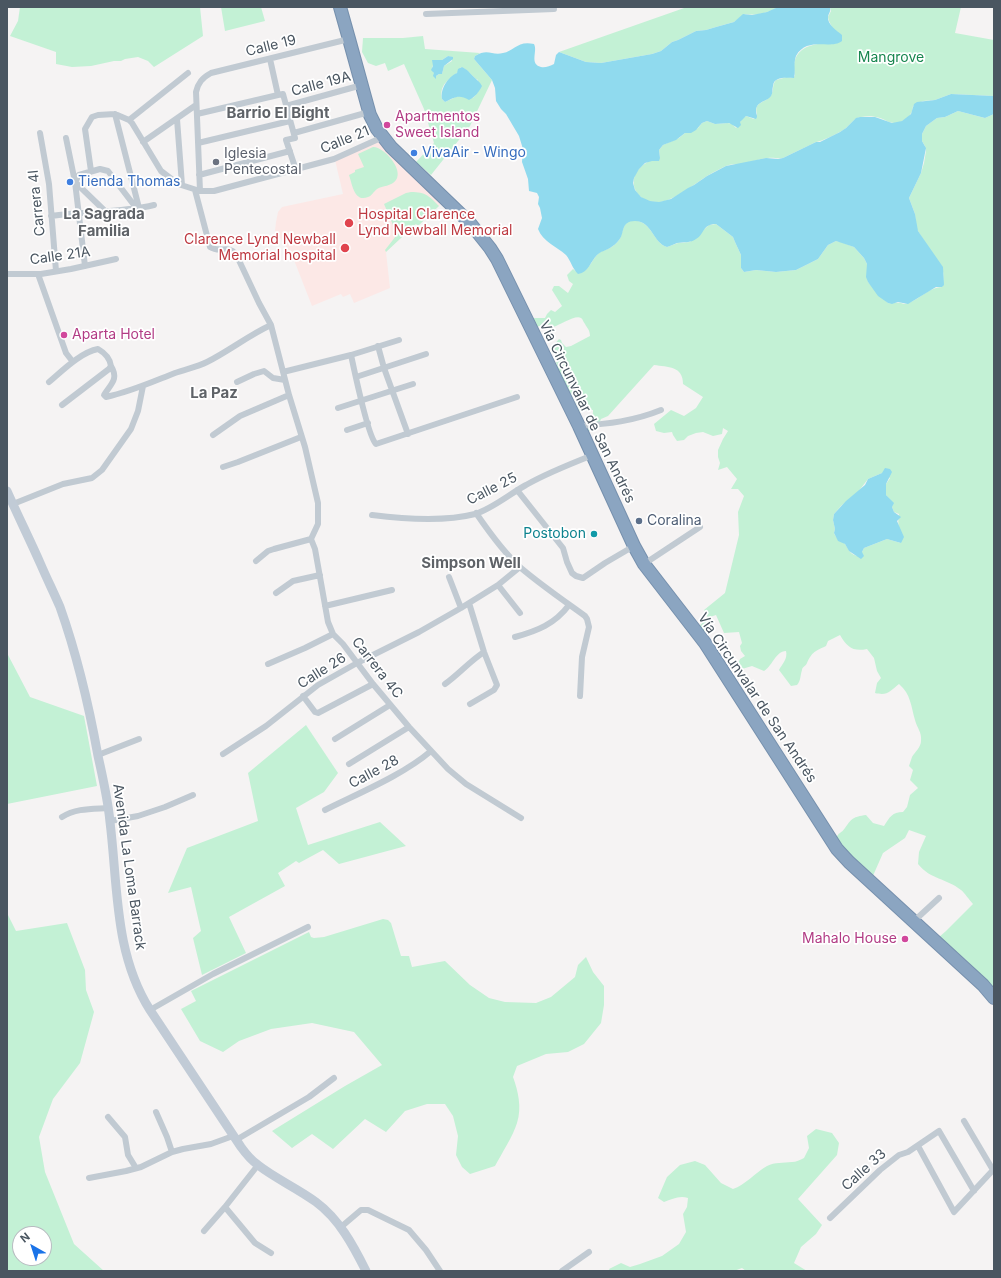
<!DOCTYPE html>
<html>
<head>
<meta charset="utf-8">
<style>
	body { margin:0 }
	#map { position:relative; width:1001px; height:1278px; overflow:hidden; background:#f5f3f3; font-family:Inter,sans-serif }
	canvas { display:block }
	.frame { position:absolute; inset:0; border:8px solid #4a5661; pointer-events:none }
	.north { position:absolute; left:12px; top:1226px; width:40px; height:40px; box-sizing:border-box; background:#fff; border:1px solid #b7bbc0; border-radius:50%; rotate:321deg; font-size:11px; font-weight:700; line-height:16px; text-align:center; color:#4a5661 }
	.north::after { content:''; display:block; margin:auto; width:14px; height:18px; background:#1a73e8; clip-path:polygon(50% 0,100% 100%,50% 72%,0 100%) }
</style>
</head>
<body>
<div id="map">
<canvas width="1001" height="1278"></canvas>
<div class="frame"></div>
<div class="north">N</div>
</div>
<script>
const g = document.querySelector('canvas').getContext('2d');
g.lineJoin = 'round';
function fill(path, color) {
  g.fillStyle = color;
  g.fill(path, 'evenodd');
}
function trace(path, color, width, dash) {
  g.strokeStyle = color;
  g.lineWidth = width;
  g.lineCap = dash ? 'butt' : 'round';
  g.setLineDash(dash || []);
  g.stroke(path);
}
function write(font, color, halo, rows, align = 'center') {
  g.font = font + ' Inter,sans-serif';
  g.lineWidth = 3.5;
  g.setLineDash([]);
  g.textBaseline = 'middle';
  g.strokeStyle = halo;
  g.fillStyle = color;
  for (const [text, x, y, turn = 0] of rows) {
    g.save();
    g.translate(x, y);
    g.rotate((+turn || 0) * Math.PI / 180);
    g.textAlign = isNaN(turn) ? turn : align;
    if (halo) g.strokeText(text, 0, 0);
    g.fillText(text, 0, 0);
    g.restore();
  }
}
fill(new Path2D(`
	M381 140 442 203 418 226 416 224 386 252 390 288 354 303 350 294 343 297 341 294 312 306 292 255 275 231 276 222 278 212 282 207 343 194 335 160Z`), '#fce8e6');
fill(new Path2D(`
	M20 7H200L203 36 154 67 148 61 138 57 125 59 121 61H114L91 66 72 67 56 64V52L10 36 18 21Z
	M221 7H261L265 21 225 31Z
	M687 7H778C768 13 756 16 745 14L734 22 716 27 706 30 696 31 678 40 672 42 661 51 652 54 601 63 586 62 559 52Z
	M830 7H961L955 33 994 40V96L951 94 935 100 923 101 913 106C913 115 904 123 894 123 889 123 884 119 880 118 874 116 867 116 861 117 854 118 851 124 846 128 841 132 823 141 816 142L783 158C777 159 773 157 768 158 759 159 750 162 741 164 736 164 731 164 726 166 720 169 713 172 707 176 696 183 673 201 660 202 633 204 624 176 646 163 650 160 656 159 660 158L659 150 663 145 679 138 685 133 698 128 702 123 707 121 715 124 728 123 732 124 736 128 742 119 746 116 754 119 757 114C753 100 768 104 772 93 774 88 772 85 776 80L787 77 792 78 795 76C789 47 813 42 835 44L832 27 829 21 828 17 831 11Z
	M423 36 425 49 480 53 475 56 474 59 492 80 470 126 431 175 416 162 434 143 424 109 404 64 388 71 385 63 376 66 368 63 362 52 363 38H403ZM448 56 451 57 452 61 444 66 442 74H439L436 76V78L432 68 435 60H442ZM461 67C469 70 471 76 478 80V92L473 98 458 96 445 102 442 99C439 84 449 80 458 72 459 71 460 68 461 67Z
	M958 111 985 118 994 114V989L965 959 938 938 946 931 973 904C969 900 965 893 961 890 946 878 931 880 918 864L919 852 926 836 909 830 905 838 883 853 872 878 835 840C839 831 841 834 845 828 852 818 853 817 866 815L873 823 884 826C890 817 892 812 903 812L907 807 910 795 918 788 910 780 913 770 909 766C910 763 911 760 912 757 915 752 921 747 921 741 922 732 917 728 915 720 911 707 911 694 899 684 890 691 888 696 875 693L877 683 881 678 877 671 874 658 867 649C853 652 847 647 840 635L828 641 826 646C815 651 812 652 807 663 806 666 802 667 802 670 800 676 801 680 797 685L791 686 779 670C782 664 788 659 786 651 775 652 774 664 764 671L752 666 742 669 738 664 740 659 745 656 741 651 740 646 742 643 739 632 724 633 716 615 710 617V627L703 634 697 628 708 618 704 610 725 593 739 535 738 512 744 496 738 489H731L737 479 727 467 718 470 720 463 718 457V450L723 439 728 431 723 428 722 434 713 436 703 432 696 433 688 436 684 440 677 441 673 435 672 432 664 433 656 431 654 424 671 410 684 416 696 408 703 397 683 384C683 366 668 367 654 365L608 416 601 419 596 431H587C585 423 589 423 592 417 593 415 593 412 593 410H588L580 412C578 408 574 397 571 394 566 384 558 373 556 362 555 356 555 352 553 346L559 339 561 340 562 343 566 347 571 346 588 337 590 336C590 330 587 328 585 324 583 322 583 319 581 318 576 314 560 325 553 327L550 325 533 327 532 321 534 318H545L547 314 551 310 555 312 562 306 552 290 554 286H559L568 293 573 284 569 281 567 275 573 269 578 273C590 271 591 260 599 253 603 250 606 250 610 248 613 246 617 243 619 240 624 234 621 217 638 221 653 225 654 243 667 247L678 243 690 242 709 225 716 224 733 237 735 242 741 255V268L744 272 756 270 776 272 796 270 818 259 828 245 836 241 841 242 854 247 864 258 867 264 868 282 888 303C894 304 898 301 904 304 918 302 928 287 942 287 944 278 945 267 937 261L916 228 915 214 909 198 921 173 924 163 926 151 925 146 922 141V134L926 126 937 118 945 117ZM882 473 890 478 886 484V495L893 503 892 507 894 512 899 514C897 523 900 534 901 543L887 539 864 548 862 552 857 556C847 553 849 547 843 542 838 539 836 538 834 533L835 529 833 520 834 514 841 506 858 492 868 479Z
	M373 147C383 146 404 169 396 180 391 187 383 185 377 189 373 192 372 196 368 197 354 203 352 183 349 175L355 172V170L364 167 358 154Z
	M411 192C426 192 429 196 439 206L418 226 416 224 386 252 385 250 396 236V232L384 204 406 193Z
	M7 653 30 697 84 716 97 786 7 804Z
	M306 725 338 773 324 792 296 808 308 845 380 822 406 846 339 864 323 850 299 863 296 861 278 873 285 886 229 917 246 953 202 975 193 938 201 931 191 887 168 893 187 848 258 821 248 773Z
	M7 913 16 931 67 923 85 970 86 990 94 1012 80 1063 53 1099 39 1137 45 1172 74 1244 104 1271H7ZM20 1234H44V1258H20Z
	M383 919 388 920 391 923 401 956H409L412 967 445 961 470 985 489 998 505 1002 536 1003 551 997 575 977 578 965 586 957 593 972 604 986V1005L601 1023 584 1044 568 1052 546 1054 517 1066 513 1077C518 1091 522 1107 517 1123 513 1136 502 1153 495 1166L470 1174 462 1167 456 1155 458 1136 453 1116 445 1104H427L405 1111 386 1132 365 1119 333 1149 312 1134 292 1148 272 1131 345 1086 382 1065 354 1032 312 1023 271 1029 239 1041 223 1052 200 1041 181 1009 196 1001 191 991 309 932 311 937 314 938 324 937Z
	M816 1129 832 1133 839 1143 837 1155 798 1199 822 1225 816 1234 801 1247 794 1263 807 1271H746L742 1268 734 1271H610L609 1269 621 1263 630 1267 640 1264 662 1256 679 1244 686 1232 683 1214 687 1207 688 1198C680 1195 672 1199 664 1202L658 1198 667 1177 680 1165 695 1161 705 1165 721 1183 733 1189C745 1185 755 1173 767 1166 775 1162 783 1163 792 1162 796 1162 800 1160 804 1158L809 1148 807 1136Z`), '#c3f1d5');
fill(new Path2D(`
	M778 7H830C831 12 829 12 828 17 827 24 837 31 842 35V41C831 50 807 36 796 56 793 64 796 72 794 78 786 78 774 76 773 86 772 90 773 93 771 96 767 102 756 101 756 111 756 113 757 115 757 117L756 119 746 116 740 122 741 125 738 128 729 123 715 124 707 121 702 123 696 130 691 133H685L676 140 663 145 659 150 660 158 659 161H652L645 163 639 169 634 178 633 183 635 190 641 197 650 201 659 202 671 199 688 188 694 185 707 176 726 166 766 158 778 159 783 158 816 142H820L840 132 846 128 856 118 860 117H875L892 123 902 121 911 114 914 104 917 102 935 100 951 94 994 96V114L985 118 958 111 945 117 937 118 926 126 922 134V141L926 148 921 173 909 198 915 214 918 231 943 267 944 285 942 287H936L908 304 898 302 892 304 888 303 878 296 868 282 866 277 867 264 864 258 854 247 836 241 828 245 818 259 796 270 776 272 756 270 744 272 741 268V255L735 242 733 237 716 224C702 224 705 234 696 239 691 243 683 242 677 243 674 244 671 246 667 247 653 243 652 221 635 221 620 221 625 234 619 240 617 243 613 246 610 248 605 251 601 251 597 255 590 262 589 272 578 274 572 268 571 261 566 255 556 246 543 242 538 229L542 218 540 208 538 204 539 197 537 193 529 191 528 179 522 162 523 149 519 136 506 114 501 109 496 101 495 88 492 80 474 59 475 56C488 48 492 56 503 53 514 51 518 40 534 44 538 51 529 64 541 67 545 68 550 66 554 64L556 55 559 52 586 62 601 63 652 54 661 51 672 42 678 40 696 31 706 30 716 27 734 22 743 14 752 15 767 12Z
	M448 56 453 57V59L444 66 442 74H439L436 76V79L433 76 434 73 431 70 433 66 432 60H442Z
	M462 67C470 71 469 73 475 78 478 81 480 82 482 86 479 92 475 97 469 100 459 94 455 97 445 102L442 99C440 89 448 77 457 73L458 69Z
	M885 468 890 469 892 472 886 484V495L894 503 892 507 894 512 901 517 897 521 904 537 901 543 887 539 864 548 862 552 864 556 861 559 849 551 845 544 838 541 834 533 835 529 833 520 834 514 846 501 865 485 868 479 882 473Z`), '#90daee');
const highway = new Path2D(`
	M340 7 349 39 370 115 377 129 391 147 470 223 490 248 497 259 579 426 634 546 644 564 705 643 837 849 849 862 983 985 994 998`);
trace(highway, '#7690ad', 14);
trace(new Path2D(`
	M426 14 554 9
	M270 59 278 95 283 94 295 138 286 140 296 170
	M286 106 362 85
	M115 114 139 208
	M197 114 278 95
	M177 119 182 185
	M129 120 188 73
	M40 133 49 184 56 271
	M294 133 369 112
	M66 138 75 182 105 211
	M143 142 196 105
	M198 143 290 121
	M91 171 85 129 92 117 98 115 115 114 129 120 132 123 161 171 178 184 200 191H214L334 159 383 137
	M199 175 290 151
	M195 190 210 247C221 254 227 244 236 254L259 303 271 325 289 395 305 447 318 503V524L311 539
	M200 191 196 92C198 83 202 78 211 73L349 39
	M51 216C85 211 121 213 154 205
	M85 266 75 182 79 175 100 169 108 171 137 209
	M7 274H41L71 269 116 259
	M38 274 66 353 73 362
	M378 346 384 368 408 434
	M351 355C354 369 368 437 376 444L517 397
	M111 366C119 379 111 384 104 395L106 397C130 392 152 382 175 373 186 369 197 367 207 362 229 351 249 335 271 325
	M283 372 351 355 399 340
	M356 377 426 354
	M49 382C62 371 81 352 98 349 105 353 110 358 111 366L109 369 62 405
	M237 382 254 374 264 371 273 378 285 380
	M338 408 413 384
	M579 426C608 424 634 421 661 410
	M347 430 368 423
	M213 435 240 416 289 395
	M223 467 238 462 301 437
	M517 490 559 543 563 548 567 562 572 573 576 576 583 578 605 563 634 546
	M13 504 63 484 92 478 102 470 131 429 138 411 143 386
	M476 513C489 532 504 553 521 568 541 585 563 600 585 616L587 619 589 627 582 657 580 696
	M372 515C404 519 444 522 475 514 492 509 511 493 526 485 547 473 570 464 593 455
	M256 561 268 551 274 549 311 539 315 549 328 622 333 634 343 644 373 684 409 727 448 769 466 784 521 818
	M644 564 700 527
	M449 577 461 608
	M498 585 520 613
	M276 593 293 581 320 575
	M469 603 484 652 497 685 494 690 470 704
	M325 606 392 590
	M515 637C537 631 555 624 569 605
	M268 664 305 648 333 634
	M445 684C459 674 470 661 484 652
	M303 696 315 712 318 713 373 684
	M335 739 390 705
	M223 754 266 726 318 685 357 663 419 632 461 608 498 585 520 567
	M98 755 139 739
	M349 764 409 727
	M325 810C359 793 403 775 431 751
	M62 817C76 808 92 809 108 808
	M110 821 138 816 165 807 193 795
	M914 921 939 898
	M150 1010 213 974 308 927
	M156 1112 167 1137 172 1152
	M108 1117 125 1137 128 1155 136 1168
	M964 1121 993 1170
	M236 1140 309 1097 334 1078
	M918 1146 954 1212 994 1169
	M258 1165 225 1207 255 1243 271 1253
	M89 1178 126 1171 141 1167 172 1152 183 1149 211 1144 233 1136
	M830 1218 880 1170 899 1155 908 1152 939 1131 974 1191
	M341 1227 361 1210H368L409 1230 426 1250 440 1271
	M204 1231 225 1207
	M562 1271 589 1252`), '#c1cad2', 6);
trace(new Path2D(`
	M7 491C18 516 30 540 41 565 47 579 54 593 60 607 77 655 89 706 98 756 103 778 108 800 110 822 118 886 114 953 150 1010L241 1147C246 1154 251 1160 258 1165 276 1179 297 1188 316 1202 339 1219 353 1245 366 1271`), '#c1cbd6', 9);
trace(highway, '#8ba5c1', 12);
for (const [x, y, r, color] of [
	[387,125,4,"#d1479c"],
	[414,153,4,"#3f7fe0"],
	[216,162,4,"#6b7280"],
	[70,182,4,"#3f7fe0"],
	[349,223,5,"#e0444e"],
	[345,248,5,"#e0444e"],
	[64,335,4,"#d1479c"],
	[639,521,4,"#5c6f8a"],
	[594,534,4,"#0f9aa8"],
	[905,939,4,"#d1479c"]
]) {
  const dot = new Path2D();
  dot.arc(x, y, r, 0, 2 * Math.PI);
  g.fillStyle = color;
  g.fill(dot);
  trace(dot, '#fff', 1.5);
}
write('14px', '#4a5661', '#fff', [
	["Calle 19",271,46,-14],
	["Calle 19A",321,84,-15],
	["Calle 21",345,140,-22],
	["Carrera 4I",37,203,-96],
	["Calle 21A",60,256,-8],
	["Vía Circunvalar de San Andrés",587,412,64],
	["Calle 25",492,489,-27],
	["Carrera 4C",377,668,52],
	["Calle 26",322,671,-32],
	["Vía Circunvalar de San Andrés",757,698,56],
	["Calle 28",374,772,-28],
	["Avenida La Loma Barrack",129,867,82],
	["Calle 33",864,1170,-42]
]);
write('14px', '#17864f', '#fff', [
	["Mangrove",891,58]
]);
write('14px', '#b23c85', '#fff', [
	["Apartmentos",395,117],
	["Sweet Island",395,133],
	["Aparta Hotel",72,335],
	["Mahalo House",897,939,"right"]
], 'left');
write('14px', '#366cbe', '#fff', [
	["VivaAir - Wingo",422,153],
	["Tienda Thomas",78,182]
], 'left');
write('14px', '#5b616d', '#fff', [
	["Iglesia",224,154],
	["Pentecostal",224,170]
], 'left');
write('14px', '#be3a42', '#fff', [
	["Hospital Clarence",358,215],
	["Lynd Newball Memorial",358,231],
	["Clarence Lynd Newball",336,240,"right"],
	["Memorial hospital",336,256,"right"]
], 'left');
write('14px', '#4e5e75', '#fff', [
	["Coralina",647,521]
], 'left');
write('14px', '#0d838f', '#fff', [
	["Postobon",586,534]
], 'right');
write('bold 15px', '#5f6368', '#fff', [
	["Barrio El Bight",278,113],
	["La Sagrada",104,214],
	["Familia",104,231],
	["La Paz",214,393],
	["Simpson Well",471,563]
]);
</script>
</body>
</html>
